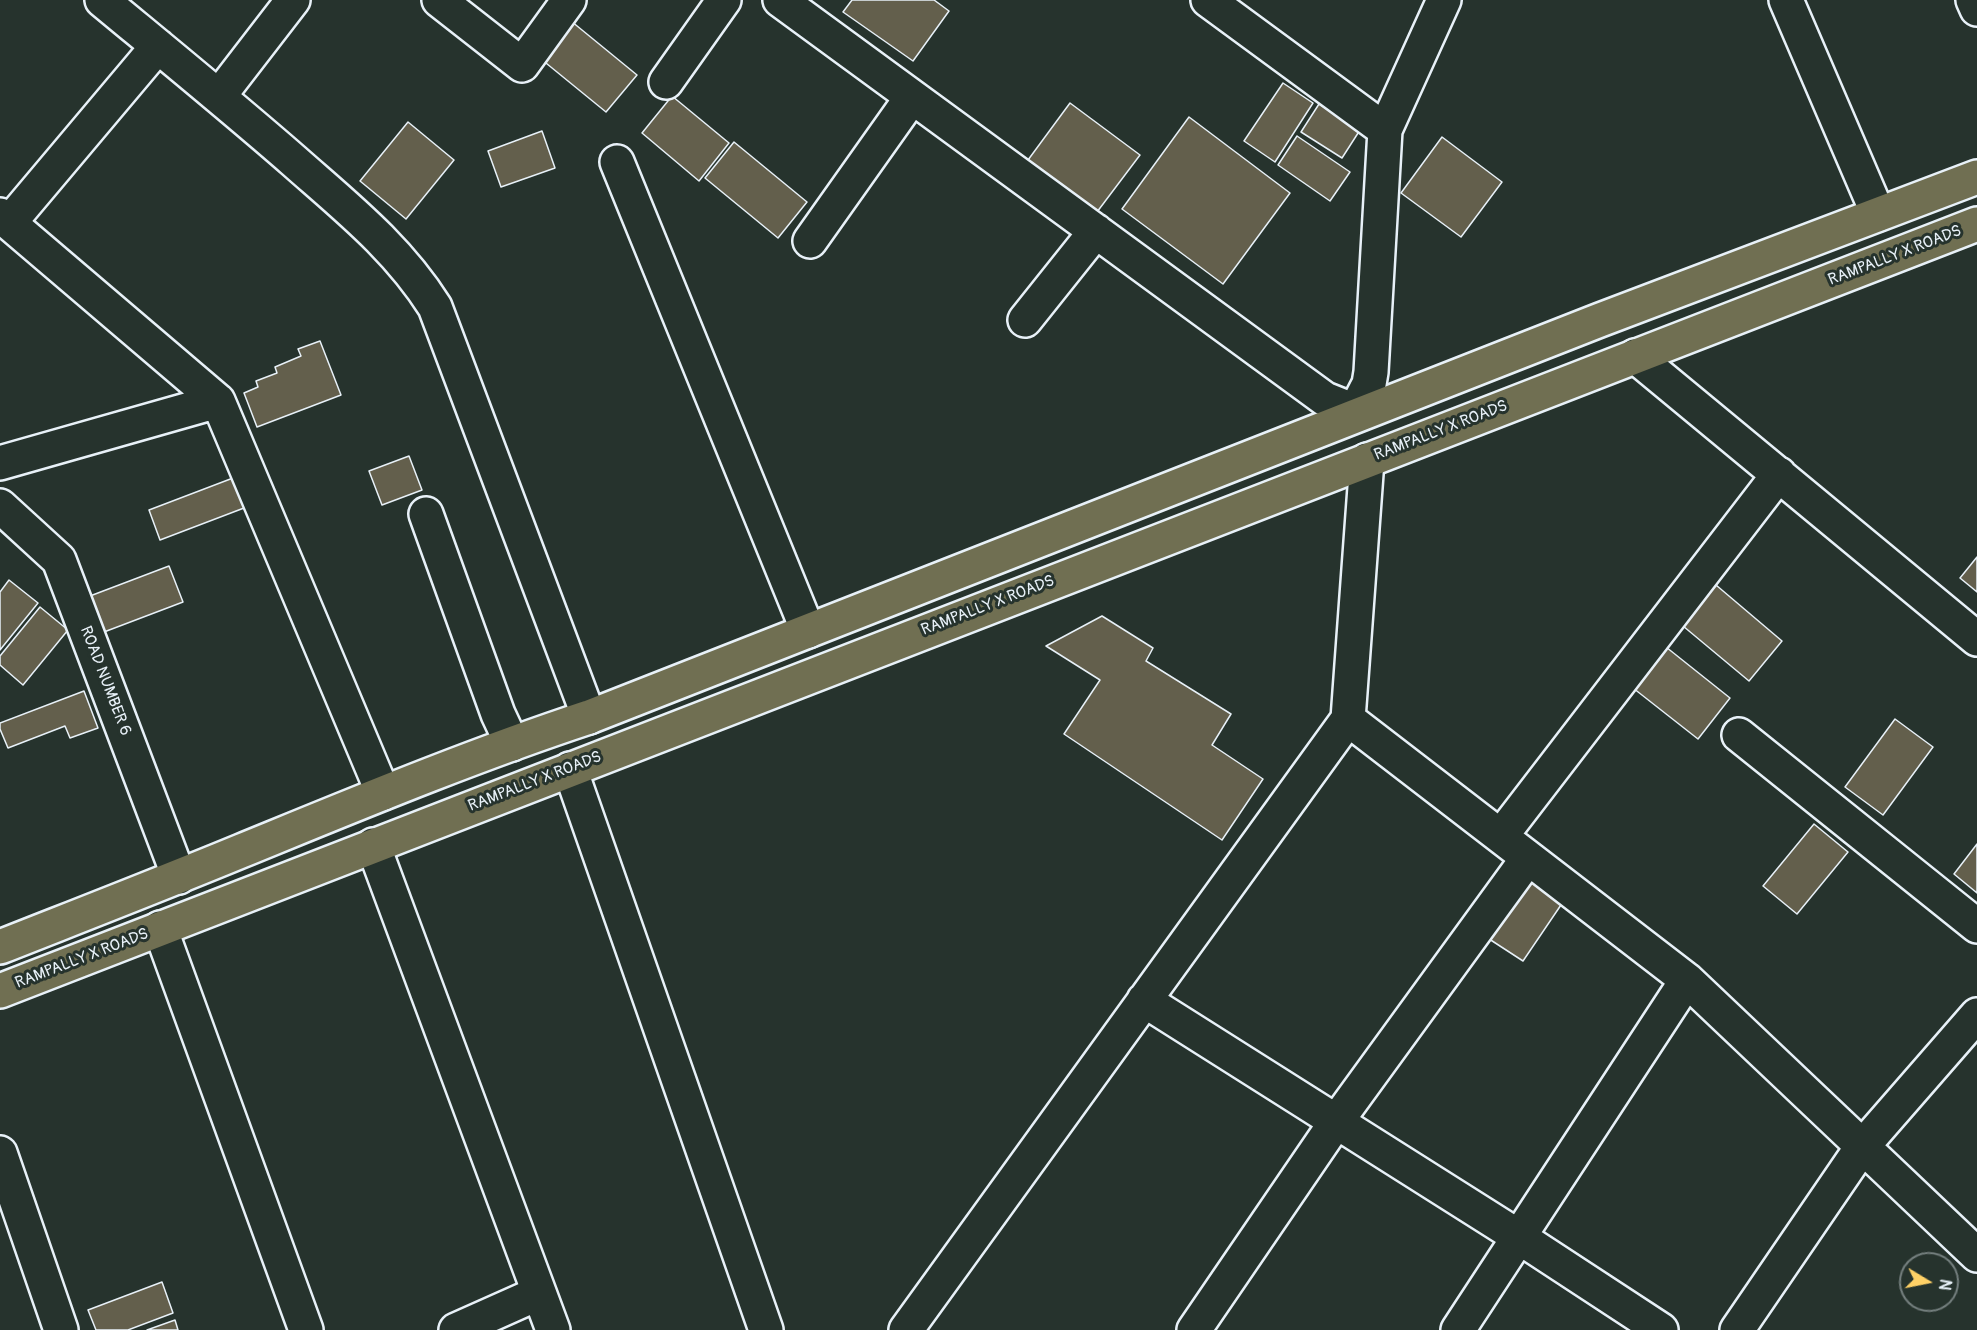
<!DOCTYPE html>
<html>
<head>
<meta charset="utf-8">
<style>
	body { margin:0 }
	#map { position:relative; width:1977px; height:1330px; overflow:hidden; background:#26332d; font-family:Pangolin,sans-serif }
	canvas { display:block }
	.north { position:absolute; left:1899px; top:1252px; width:60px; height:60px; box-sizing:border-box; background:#26332d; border:2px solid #747f7e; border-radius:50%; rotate:100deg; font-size:16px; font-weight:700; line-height:24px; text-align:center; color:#e8f1f8 }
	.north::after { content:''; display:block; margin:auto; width:21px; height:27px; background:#ffd166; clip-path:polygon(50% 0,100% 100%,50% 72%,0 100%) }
</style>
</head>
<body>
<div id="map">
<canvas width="1977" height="1330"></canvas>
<div class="north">N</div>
</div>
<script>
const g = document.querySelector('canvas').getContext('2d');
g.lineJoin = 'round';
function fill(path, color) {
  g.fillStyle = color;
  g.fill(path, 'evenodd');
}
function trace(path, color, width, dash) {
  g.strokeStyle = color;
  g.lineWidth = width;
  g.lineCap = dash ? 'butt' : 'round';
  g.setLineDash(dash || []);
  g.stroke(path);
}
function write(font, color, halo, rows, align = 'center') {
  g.font = font + ' Pangolin,sans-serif';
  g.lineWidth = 6;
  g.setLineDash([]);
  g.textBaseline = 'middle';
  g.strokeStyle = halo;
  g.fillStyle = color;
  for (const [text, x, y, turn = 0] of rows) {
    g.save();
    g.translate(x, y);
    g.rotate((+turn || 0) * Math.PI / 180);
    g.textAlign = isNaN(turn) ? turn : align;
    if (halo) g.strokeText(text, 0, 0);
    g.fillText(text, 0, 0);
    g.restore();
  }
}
const building = new Path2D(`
	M852 0H934L949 11 913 61 843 12Z
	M571 21 637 75 606 112 541 59Z
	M1283 83 1313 103 1275 162 1244 141Z
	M672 96 729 143 699 181 642 133Z
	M1070 103 1140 155 1097 212 1028 160Z
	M1319 104 1360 130 1342 158 1301 132Z
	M1189 117 1290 193 1223 284 1122 209Z
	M408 122 454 160 406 219 360 181Z
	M542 131 555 168 501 187 488 151Z
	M1297 136 1350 172 1330 201 1278 165Z
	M1442 137 1502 182 1461 237 1401 193Z
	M734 142 807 202 778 238 705 178Z
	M320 341 341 395 257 427 244 393 258 387 256 381 277 373 275 367 301 356 298 349Z
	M409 456 422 490 382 505 369 471Z
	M233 478 244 508 160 540 149 510Z
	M1977 557V592L1960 578Z
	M169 566 183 602 104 632 90 596Z
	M9 580 38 603 0 650V592Z
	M1716 585 1782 641 1749 681 1683 626Z
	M40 607 68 630 23 685 0 665V656Z
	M1102 616 1153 648 1146 661 1231 714 1212 745 1263 779 1222 840 1064 734 1100 680 1046 646Z
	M1666 647 1730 698 1698 739 1633 688Z
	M84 691 98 728 70 738 65 726 8 748 0 729V723Z
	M1895 719 1933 747 1883 815 1845 787Z
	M1814 824 1848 852 1797 914 1763 886Z
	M1977 844V893L1954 874Z
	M1523 875 1563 902 1523 961 1483 935Z
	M162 1282 173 1313 128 1330H96L88 1310Z
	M175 1320 178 1330H147Z`);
fill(building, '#635f4c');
trace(building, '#e8f1f8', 1.5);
const minor = new Path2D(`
	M102 0C166 53 231 106 294 161 346 207 397 247 435 307L589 717
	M439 0 522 65 569 0
	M780 0 1325 399 1355 411 1369 384 1371 372 1385 130 1444 0
	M1208 0 1385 130
	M1786 0 1878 214
	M1973 0 1977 9
	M666 82 724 0
	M219 96 293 0
	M617 162 808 631
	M0 215 218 401 383 793
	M9 223 158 46
	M810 241 912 97
	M1025 320 1096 231
	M1635 356 1977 639
	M0 463 218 401
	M0 506 59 560 179 877
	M426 514 498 714 512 744
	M1348 719 1687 980 1977 1255
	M1739 735 1977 926
	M570 769 766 1330
	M1501 836 1779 474
	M373 845 553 1330
	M160 928 306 1330
	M1144 1000 1519 1237 1661 1330
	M0 1153 61 1330
	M456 1330 539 1293
	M906 1330 1348 719 1367 460
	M1194 1330 1336 1122 1528 858
	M1458 1330 1687 980
	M1737 1330 1862 1147 1977 1015`);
const major = new Path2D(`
	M0 947C81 915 161 884 241 851 356 804 471 756 589 717L1600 320 1977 177
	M0 991 1977 224`);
trace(minor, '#e8f1f8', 38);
trace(major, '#e8f1f8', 38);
trace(minor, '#26332d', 33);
trace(major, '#706f52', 33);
write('16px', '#e8f1f8', '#26332d', [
	["RAMPALLY X ROADS",1895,256,-21],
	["RAMPALLY X ROADS",1441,431,-21],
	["RAMPALLY X ROADS",988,606,-21],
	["ROAD NUMBER 6",105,681,69],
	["RAMPALLY X ROADS",535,782,-21],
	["RAMPALLY X ROADS",82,959,-21]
]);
</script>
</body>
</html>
